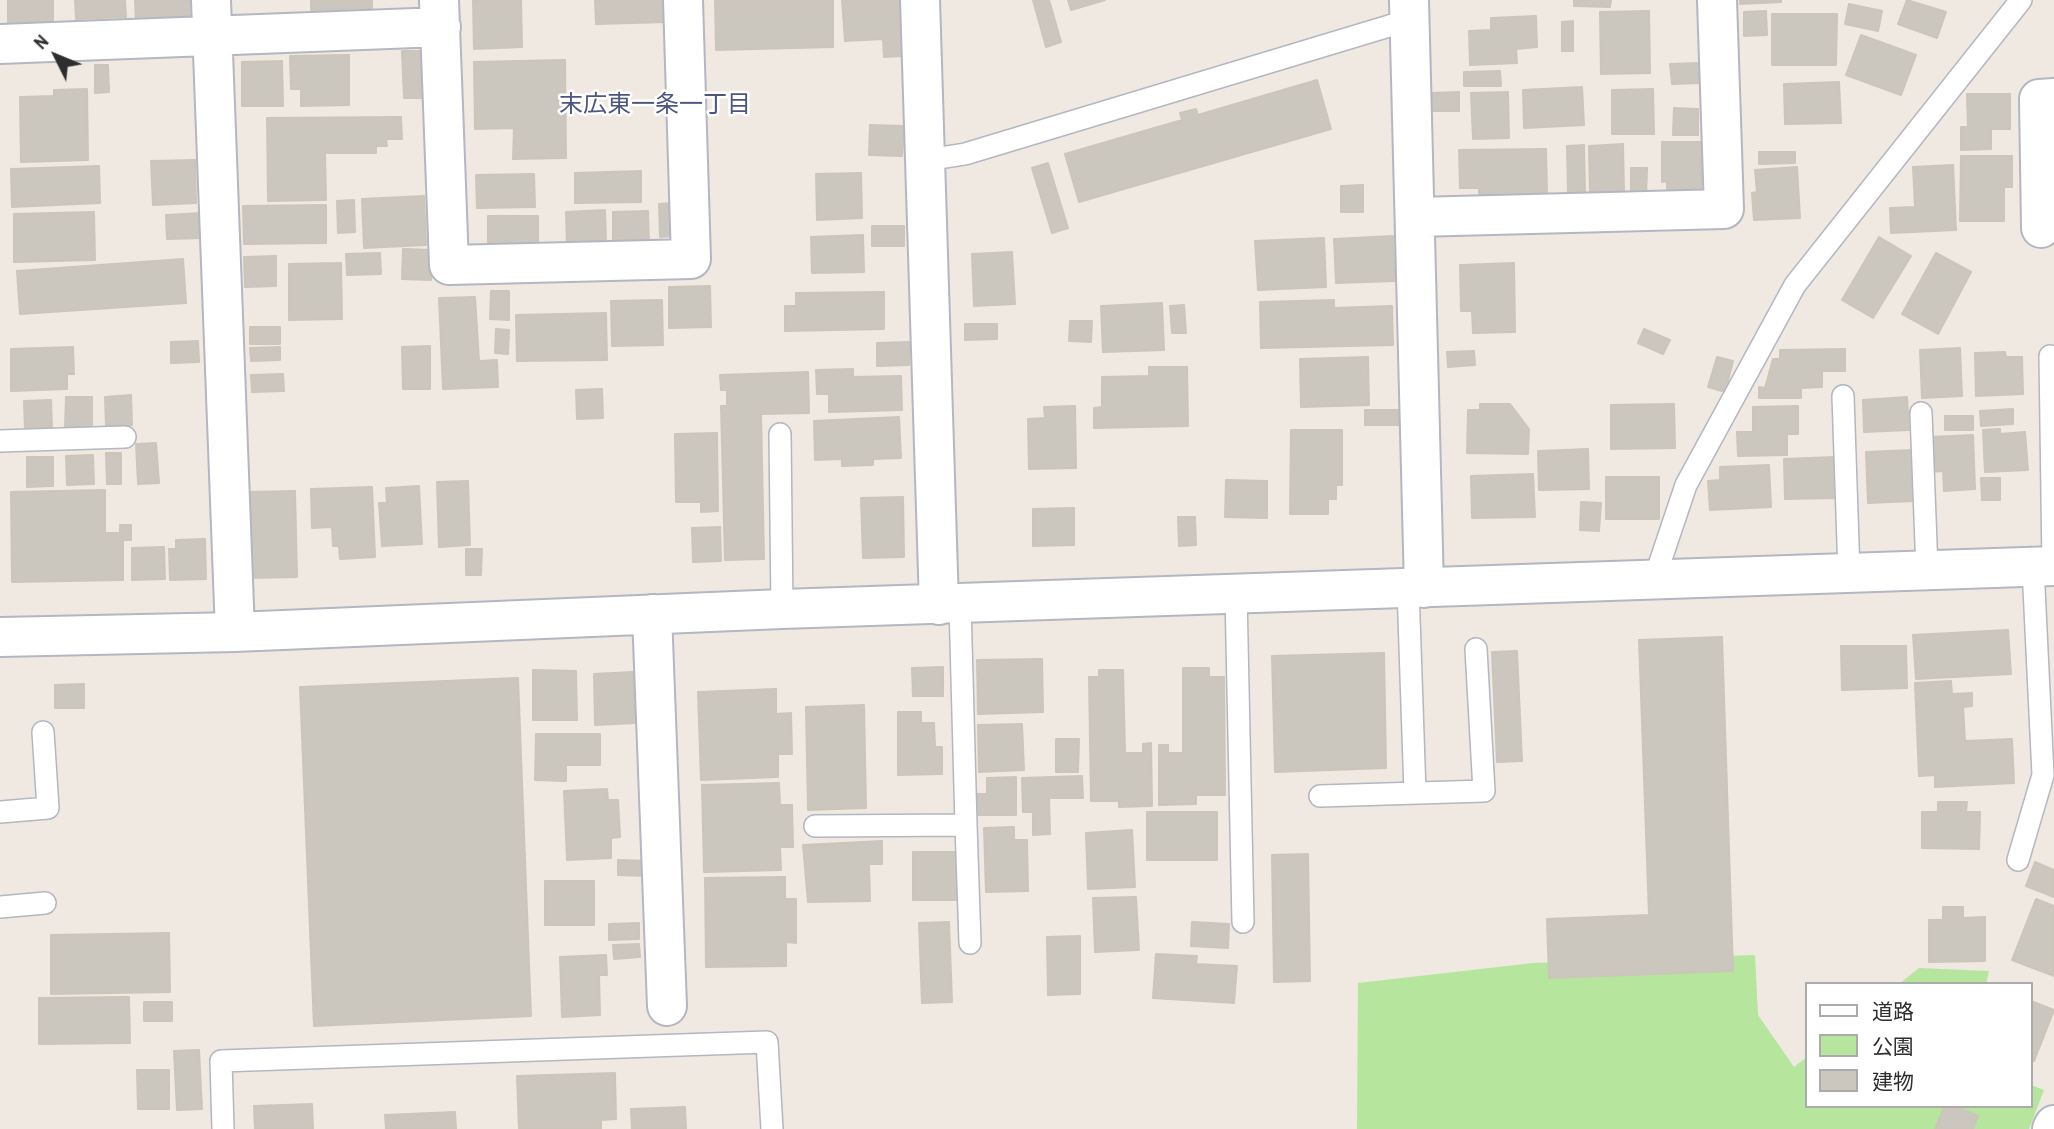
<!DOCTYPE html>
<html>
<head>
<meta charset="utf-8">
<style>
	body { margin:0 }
	#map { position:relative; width:2054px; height:1129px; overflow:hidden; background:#efe9e1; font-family:"Archivo Narrow","Noto Sans JP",sans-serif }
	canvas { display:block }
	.legend { position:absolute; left:1805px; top:982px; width:228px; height:126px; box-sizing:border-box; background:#fff; border:2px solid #ababab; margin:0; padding:9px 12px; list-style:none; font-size:21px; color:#2e2e2e }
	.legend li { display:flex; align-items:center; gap:14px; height:35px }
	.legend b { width:35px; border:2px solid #ababab }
	.north { position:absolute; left:21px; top:21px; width:70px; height:70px; -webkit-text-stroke:5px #fff; paint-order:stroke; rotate:313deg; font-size:19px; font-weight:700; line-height:28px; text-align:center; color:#2e2e2e }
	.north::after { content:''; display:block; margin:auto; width:24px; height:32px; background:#2e2e2e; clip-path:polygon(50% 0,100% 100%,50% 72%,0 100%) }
</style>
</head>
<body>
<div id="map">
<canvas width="2054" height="1129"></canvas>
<ul class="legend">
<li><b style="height:9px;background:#fff"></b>道路</li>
<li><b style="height:19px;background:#b6e59e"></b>公園</li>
<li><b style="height:19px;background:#cbc7bf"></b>建物</li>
</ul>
<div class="north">N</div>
</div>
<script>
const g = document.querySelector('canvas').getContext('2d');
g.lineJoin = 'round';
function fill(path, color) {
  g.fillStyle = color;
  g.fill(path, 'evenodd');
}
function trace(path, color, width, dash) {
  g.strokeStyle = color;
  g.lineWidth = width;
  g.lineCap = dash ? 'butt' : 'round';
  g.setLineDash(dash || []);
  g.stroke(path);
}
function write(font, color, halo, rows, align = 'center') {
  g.font = font + ' "Archivo Narrow","Noto Sans JP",sans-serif';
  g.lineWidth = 5;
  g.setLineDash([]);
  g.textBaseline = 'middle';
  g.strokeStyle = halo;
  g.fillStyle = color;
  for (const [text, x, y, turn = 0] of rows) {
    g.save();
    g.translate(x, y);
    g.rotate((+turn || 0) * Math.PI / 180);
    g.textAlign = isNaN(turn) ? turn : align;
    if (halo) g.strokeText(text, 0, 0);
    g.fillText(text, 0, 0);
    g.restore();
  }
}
fill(new Path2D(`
	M1755 955 1758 1015 1794 1067 1807 1057V1106H2031V1085L2044 1090 2029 1129H1357L1358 983 1533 963Z
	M1919 968 1989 971 1986 984H1899Z`), '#b6e59e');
const building = new Path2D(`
	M8 0H53V26L8 27Z
	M75 0H125L126 17 76 19Z
	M135 0H194L195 22 136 24Z
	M311 0H372V8L311 10Z
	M473 0H521L522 47 474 49Z
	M595 0H667V22L596 24Z
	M715 0H833V47L716 50Z
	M842 0H899L902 56 884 57 883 39 845 41Z
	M1033 0H1049L1061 42 1046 47Z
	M1068 0H1105L1071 10Z
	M1574 0H1611L1610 7 1574 6Z
	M1740 0H1781V2L1740 4Z
	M1907 0 1946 12 1937 38 1898 24Z
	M1849 4 1882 11 1878 31 1845 24Z
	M1649 11 1650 73 1601 74 1600 12Z
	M1766 11 1767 35 1744 36V12Z
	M1772 14H1837L1836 65H1772Z
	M1536 16 1537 47 1516 49 1517 63 1470 65 1469 31 1491 30V18Z
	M1573 21V51H1562V22Z
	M1861 35 1916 55 1901 95 1846 75Z
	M402 51H422L424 98H404Z
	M349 55V105L301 106V89H291L290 56Z
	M565 60 566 158 513 159 514 128 475 129 474 62Z
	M282 61 283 106H242V62Z
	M1700 63 1701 83 1672 84 1670 64Z
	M95 65H108L109 92 95 93Z
	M1500 71 1501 86H1464V72Z
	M1317 80 1331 129 1079 202 1065 154 1182 120 1180 113 1196 109 1198 115Z
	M1839 82 1841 123 1785 124 1784 84Z
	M1582 87 1584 125 1524 128 1523 90Z
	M87 89 88 160 21 162 20 97 54 96V90Z
	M1653 89 1654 134H1612V90Z
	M1459 92V111H1432V93Z
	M1508 92 1509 138 1473 139 1471 93Z
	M1967 94H2010V129H1991V149L1961 150V127H1968Z
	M1674 108 1698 109V135H1673Z
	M401 117 402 139H386L387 146H376V153H325L326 200 268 201 267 118Z
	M870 125 904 126 902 156 869 155Z
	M1662 142H1702L1701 190H1691V195H1667V181L1662 182Z
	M1623 144 1624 193 1590 194 1589 146Z
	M1584 145 1585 193 1568 194 1567 146Z
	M1546 149 1547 194 1479 196V188H1460L1459 150Z
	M1759 152H1795V163L1759 164Z
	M1961 156H2012V187H2004V221H1960Z
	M195 160 196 203 153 205 151 161Z
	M1048 163 1068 228 1052 233 1032 168Z
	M1953 165 1956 230 1891 233 1890 208 1915 207 1913 167Z
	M99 166 100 203 12 207 11 169Z
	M1797 167 1800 218 1754 220 1752 193 1757 192 1755 170Z
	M1631 168H1647L1646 197H1631Z
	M641 171V202L575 203V173Z
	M861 173 862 218 817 220 816 174Z
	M534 174 535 207 477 208 476 175Z
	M1363 185V212H1341V186Z
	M424 196 426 245 364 248 362 199Z
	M354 200 355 232 338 233 337 201Z
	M675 203 676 236 660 237 659 204Z
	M326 205V243L244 244 243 206Z
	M605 210 606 244 567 246 566 212Z
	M648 211 649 244 613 245V212Z
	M94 212 95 260 14 262V214Z
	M202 213 203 238 167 239 166 215Z
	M488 216H538V246L488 247Z
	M872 226H904V246H872Z
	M863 235 864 272 812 273 811 237Z
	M1393 236 1395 281 1336 283 1334 239Z
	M1879 237 1911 256 1873 318 1842 300Z
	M1324 238 1326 287 1258 290 1255 241Z
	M403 249 432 250 431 280 402 279Z
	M1012 252 1015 304 974 306 972 254Z
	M380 253 381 274 347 275 346 254Z
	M1936 253 1971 272 1938 334 1902 314Z
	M276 256V286L245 287 244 257Z
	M183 259 186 303 20 314 17 271Z
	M341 263 342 319 289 320V264Z
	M1514 263 1515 332 1473 333 1472 311H1461L1460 265Z
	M710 286 711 327 669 328V287Z
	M491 291H509V320L490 319Z
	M884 292V329L785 331V306H796V293Z
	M475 297 479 361 497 360 498 387 443 389 439 298Z
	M662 300 663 345 612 346 611 301Z
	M1334 300V308L1392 306 1393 345 1261 348 1260 302Z
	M1162 303 1164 350 1103 352 1101 306Z
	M1184 305 1186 333H1172L1170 306Z
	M606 313 607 360 517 361 516 315Z
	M1070 321H1092L1091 342 1069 341Z
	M965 324H997V339L965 340Z
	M250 327H280V344H250Z
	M496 329 509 330 508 354 495 353Z
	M1644 329 1670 340 1663 354 1638 343Z
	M198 341 199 362 171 363V342Z
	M909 342V365L877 366V343Z
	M430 346V389H403L402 347Z
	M73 347 74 374H67V389L11 391V349Z
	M280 347V360L251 361 250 348Z
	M1960 348 1962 396 1922 398 1920 350Z
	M1845 349V371H1822V387L1801 388V398H1759V387L1765 388 1773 359H1780V350Z
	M1474 351 1475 365 1448 367 1447 352Z
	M2005 352 2006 357H2022L2023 394 1976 396 1975 353Z
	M1368 357 1369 405 1301 407 1300 359Z
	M1717 357 1733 361 1725 392 1708 387Z
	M1149 367H1187L1188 426 1094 428V408L1102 407V377L1149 376Z
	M853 369V377L901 376 902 410 829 412V394H817L816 370Z
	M808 372 809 413 761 414 764 559 725 560 721 406H727V390H721L720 375Z
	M283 374 284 391 252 392 251 375Z
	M602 389 603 418 577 419 576 390Z
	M131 395 132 425 106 426 105 397Z
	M66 397H92V427H65Z
	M1907 397 1909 430 1864 432 1863 400Z
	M51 400 52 428 25 430 24 401Z
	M1480 404H1510L1529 429 1528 454 1467 453 1468 410H1480Z
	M1674 404 1675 448 1611 449V405Z
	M1075 406 1076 468 1029 469 1028 419 1045 418 1044 407Z
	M1798 406V434H1787V455L1738 456 1737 432H1753V407Z
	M2013 409V424L1981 426 1980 411Z
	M1365 410H1405L1406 425H1365Z
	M1945 416H1973V430H1945Z
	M899 417 901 458 873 459V465L842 466V459L815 460 814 421Z
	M2000 429V434L2025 432 2028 470 1985 472 1983 430Z
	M1291 430H1342V485H1336V499H1328V514H1290Z
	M717 433 718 511 701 512V502H676L675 434Z
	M1973 435 1975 489 1944 491 1943 471 1931 472 1930 437Z
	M156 443 159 483 138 484 136 444Z
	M1588 449 1589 489 1539 490 1538 451Z
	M1912 450 1914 501 1868 503 1866 452Z
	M106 453H121V484H107Z
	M93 455 94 484 67 485 66 456Z
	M27 457H53V486L27 487Z
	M1835 457 1836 498 1785 499 1784 459Z
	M1769 465 1771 507 1710 510 1708 481 1720 480V467Z
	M1533 474 1535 517 1472 518 1471 476Z
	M1606 477H1659V519H1606Z
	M1981 478H2000V500H1982Z
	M1226 480 1267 481V518L1225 517Z
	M468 481 470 545 439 547 437 482Z
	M419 486 422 544 382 546 379 503H387L386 488Z
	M372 487 375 557 340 559 339 546H333L332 527 312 528 311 489Z
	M105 490V533H120V525H131V540H123V580L12 582 11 492Z
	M295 491 297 577 250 578 248 492Z
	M903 497 904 557 863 558 861 498Z
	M1581 502 1601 503 1599 531 1580 530Z
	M1074 508V545L1033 546V509Z
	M1178 517H1195L1196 545 1179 546Z
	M720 527 721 561 693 562 692 528Z
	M205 539 206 579 170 580 169 549H176V540Z
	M164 547 165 579 132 580V548Z
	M466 549H482L481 575H466Z
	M2008 630 2011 674 1916 679 1913 635Z
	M1722 637 1733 971 1549 978 1547 919 1649 915 1639 640Z
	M1841 646H1906L1907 688 1842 690Z
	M1517 651 1522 761 1497 762 1492 652Z
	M1384 653 1386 768 1275 772 1272 656Z
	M1042 659 1043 712 978 714 977 660Z
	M943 667V696H913L912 668Z
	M1183 668H1209V677H1224L1225 795H1196V804L1159 805V745H1168V753H1183Z
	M533 670 576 671 577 720H533Z
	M1099 670H1123L1125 753H1143V744L1151 743 1152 806 1119 807V801H1091L1089 677H1099Z
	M633 672 635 723 595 725 594 674Z
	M518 678 531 1016 314 1026 300 687Z
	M1951 681 1952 694 1972 693V706L1963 707 1965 741 2012 739 2014 783 1935 787V775L1919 776 1915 683Z
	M84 684V708H55V685Z
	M776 689V714L791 713 792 754H778V777L701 780 698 692Z
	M864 705 866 808 808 810 806 707Z
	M898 712H921V723H934L935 747H942V774L898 775Z
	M1022 724 1024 770 979 772 978 725Z
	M536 734H600V765H566V781L535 780Z
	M1056 739H1079L1078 772H1056Z
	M1082 776 1083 798H1049L1050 834 1033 835V812H1023L1022 778Z
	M1016 777V815H975L974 794H987V778Z
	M779 783 780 805H792L793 847H780L781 870 704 872 702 785Z
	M607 789 608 800H618L620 837 611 838V858L567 860 564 791Z
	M1938 802H1967L1966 812H1980L1979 849 1922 848V812H1938Z
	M1147 812H1217V860H1147Z
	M1014 827V840H1027L1028 891 986 892 984 828Z
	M1132 830 1135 887 1088 889 1086 833Z
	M882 841V864H869L870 901 808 902 803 845Z
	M913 852H959L960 900H913Z
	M1308 854 1310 981 1274 982 1272 855Z
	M618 860 648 861V876L618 875Z
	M2035 862 2054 870V897L2026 886Z
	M785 877V899H796V943L786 942V966L706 967 705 878Z
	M545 881H594V925H545Z
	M1136 897 1139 950 1095 952 1093 898Z
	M2036 899 2054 906V976L2012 960Z
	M1943 907H1963V918L1985 917V961L1929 962V920H1943Z
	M949 922 952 1002 922 1003 919 923Z
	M1192 922 1229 924 1228 948 1191 946Z
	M639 923V939L609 940V924Z
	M169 933 170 992 51 994V935Z
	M1080 936V994L1048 995 1047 937Z
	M639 944 640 957 614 959 613 945Z
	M1156 954 1197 956 1196 964 1237 966 1234 1003 1153 998Z
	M606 955 607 975H599L600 1015 562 1017 560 957Z
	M129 997 130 1043 39 1044V998Z
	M2031 1001 2054 1010 2034 1061 2031 1060Z
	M144 1002H172V1021H144Z
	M199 1050 202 1109 177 1110 174 1051Z
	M137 1070H169V1109H138Z
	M615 1073 616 1119 601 1120V1129H519L517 1076Z
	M312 1104 313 1129H255L254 1106Z
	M1945 1106H1954L1978 1116 1973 1129H1935Z
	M685 1107 686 1129H632L631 1109Z
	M455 1112 456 1129H386L385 1115Z`);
fill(building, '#cbc7bf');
trace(building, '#cbc5ba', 2);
const lane = new Path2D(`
	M927 160 965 154 1409 20
	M2050 356 2053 566
	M1843 396 1849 573
	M1921 413 1927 570
	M780 434 782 609
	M0 441 125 437
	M1654 580 1686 485 1795 285 2021 0
	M1408 588 1415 793
	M1236 594 1243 922
	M1320 796 1484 791 1476 649
	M0 812 48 808 43 732
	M966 825 970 943
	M815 826 966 825 960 604
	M2018 860 2043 775 2033 567
	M0 907 45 903
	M223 1129 221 1061 767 1042 772 1129`);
const street = new Path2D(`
	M211 0 235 632
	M439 0 449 265 691 259 683 0
	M920 0 939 605
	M1409 0 1424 588
	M0 44 441 27
	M1416 217 1724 209 1717 0
	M2041 228 2039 99 2054 98
	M652 614 667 1006
	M0 637 235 632 782 609 2054 566
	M2052 1129 2054 1125`);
trace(lane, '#b4b7c1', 24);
trace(street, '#b4b7c1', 42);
trace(lane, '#fff', 21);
trace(street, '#fff', 38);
write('24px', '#4d5680', '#fff', [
	["末広東一条一丁目",655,106]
]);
</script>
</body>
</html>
